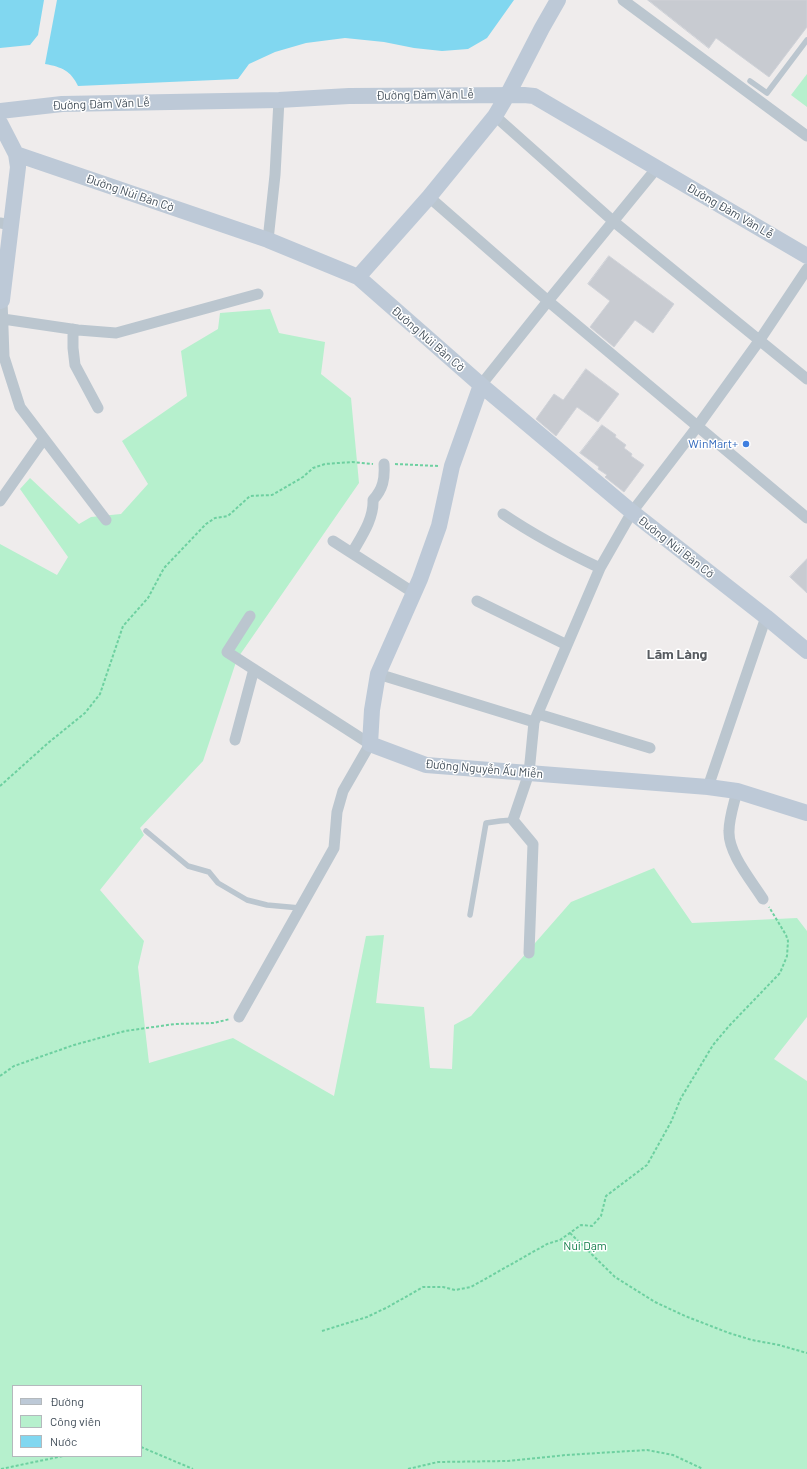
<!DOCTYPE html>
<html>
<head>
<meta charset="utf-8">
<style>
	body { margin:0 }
	#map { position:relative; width:807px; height:1469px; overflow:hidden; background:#efecec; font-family:Barlow,sans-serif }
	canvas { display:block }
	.legend { position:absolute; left:12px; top:1385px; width:130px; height:72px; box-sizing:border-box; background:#fff; border:1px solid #b4b9bd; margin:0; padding:5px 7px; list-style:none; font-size:12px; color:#434f5a }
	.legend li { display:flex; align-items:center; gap:8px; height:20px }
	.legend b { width:20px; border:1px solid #b4b9bd }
</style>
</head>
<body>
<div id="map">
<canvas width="807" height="1469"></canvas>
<ul class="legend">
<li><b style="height:5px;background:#bdc9d7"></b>Đường</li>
<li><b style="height:11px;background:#b6f0cd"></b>Công viên</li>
<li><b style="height:11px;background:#81d7f0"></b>Nước</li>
</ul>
</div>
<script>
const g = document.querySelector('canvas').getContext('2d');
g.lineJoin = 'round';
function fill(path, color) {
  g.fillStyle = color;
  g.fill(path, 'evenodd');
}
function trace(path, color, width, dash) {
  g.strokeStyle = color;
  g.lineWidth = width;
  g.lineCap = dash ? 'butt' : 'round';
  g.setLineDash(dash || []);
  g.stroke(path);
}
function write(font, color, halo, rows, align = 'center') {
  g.font = font + ' Barlow,sans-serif';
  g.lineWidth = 3;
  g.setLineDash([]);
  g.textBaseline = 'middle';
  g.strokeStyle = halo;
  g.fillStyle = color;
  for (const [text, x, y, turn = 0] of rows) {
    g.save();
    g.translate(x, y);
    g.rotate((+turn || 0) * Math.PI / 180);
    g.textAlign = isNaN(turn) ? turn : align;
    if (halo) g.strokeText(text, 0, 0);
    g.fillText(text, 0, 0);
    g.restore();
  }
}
fill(new Path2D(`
	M807 74V107L791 95Z
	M270 309 279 333 325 342 321 374 351 398 359 483 237 659 203 761 140 828 144 835 100 890 144 941 138 967 149 1063 233 1038 334 1096 366 936 384 935 376 1003 424 1007 430 1068 452 1069 454 1025 471 1016 571 902 654 868 692 923 797 918 807 931V1017L774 1059 807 1081V1469H0V544L57 575 68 557 20 489 30 478 79 524 91 517 121 514 148 484 122 441 187 396 181 351 218 329 220 313ZM13 1386H141V1456H13Z`), '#b6f0cd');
fill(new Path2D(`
	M0 0H44L38 35 30 45 0 48Z
	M57 0H514L487 38 468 49 442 51 414 48 384 42 345 38 306 43 275 52 249 64 238 79 78 86C71 71 62 67 45 64Z`), '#81d7f0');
const building = new Path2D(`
	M648 0H807V27L769 77 716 38 709 48Z
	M609 256 674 304 653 333 635 320 614 347 590 327 610 301 588 284Z
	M586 369 619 394 598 422 577 407 556 436 536 419 554 394 563 400Z
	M602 425 616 435 615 437 626 445 624 448 632 454 631 456 644 465 624 492 605 477 607 475 598 469 599 467 580 453Z
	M807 559V593L790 577Z`);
fill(building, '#c8cbd1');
trace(building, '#cfd2d8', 1);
trace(new Path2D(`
	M395 464 438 466
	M0 786 48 743 85 713 100 694 123 626 148 598 164 568 206 524 215 518 228 516 250 496 272 495 303 477 313 468 325 464 352 462 373 464
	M0 1076 14 1066 74 1045 125 1031 175 1024 214 1023 230 1019
	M570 1233 615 1277 655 1302 685 1316 729 1333 752 1340 779 1345 807 1353
	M322 1331 367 1317 388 1307 423 1287H443L455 1290 471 1287 547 1244 560 1240 581 1225 592 1226 601 1216 606 1196 647 1165 671 1122 681 1098 713 1045 729 1026 780 973 787 956 788 941 786 935 769 907
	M141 1447 193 1469
	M1 1469 63 1456
	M408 1469 438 1462 508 1461 566 1455 647 1450 673 1455 703 1469`), '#6dd0a0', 2, [3, 2]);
trace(new Path2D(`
	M750 81 767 93 807 40
	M146 831 188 866 209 872 218 883 247 900 267 905 300 908
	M470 915 486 823 500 821 513 820`), '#bbc6cf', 5.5);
trace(new Path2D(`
	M623 0 807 136
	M495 116 613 221 807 379
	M429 197 548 301 807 518
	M0 223 11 225
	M268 240 275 175 279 100
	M2 300 4 357 20 407 106 520
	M3 319 78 330 116 333 258 294
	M73 329V348L75 365 98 408
	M481 385 548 301 656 169
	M0 501 43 440
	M503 514C534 535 566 552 600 568
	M333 541 414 593
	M352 553C361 537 374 519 373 500 383 489 385 479 384 464
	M477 601 567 645
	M378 674 534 722
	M538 714 650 748
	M235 740 254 669
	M708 787 766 617
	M737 791C734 804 729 818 729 831 728 853 751 880 763 899
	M529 953 533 844 513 820 529 773 534 722 600 568 632 512 697 427 759 341 807 269
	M239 1017 334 848 337 812 343 791 370 744 227 652 250 616`), '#bbc6cf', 11);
trace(new Path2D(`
	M0 111 62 104 279 100 349 96 524 95 534 96 807 256
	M0 123 16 154 268 240 358 277 481 385 632 512 766 617 807 651
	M358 277 429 197 495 116 508 94 542 28 558 0
	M0 301 2 300 18 167 16 154
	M481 385 452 466 439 526 420 579 378 674 372 710 370 744 426 765 708 787 737 791 807 813`), '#bdc9d7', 16);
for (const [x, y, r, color] of [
	[746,444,4,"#3f7fe0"]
]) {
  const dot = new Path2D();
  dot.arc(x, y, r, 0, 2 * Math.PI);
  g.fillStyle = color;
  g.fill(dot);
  trace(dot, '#fff', 1.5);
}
write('12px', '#434f5a', '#fff', [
	["Đường Đàm Văn Lễ",425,95,-1],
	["Đường Đàm Văn Lễ",101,104,-2],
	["Đường Núi Bàn Cờ",130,193,19],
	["Đường Đàm Văn Lễ",730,211,30],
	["Đường Núi Bàn Cờ",428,339,41],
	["Đường Núi Bàn Cờ",676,547,38],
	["Đường Nguyễn Ấu Miễn",484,769,5]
]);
write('12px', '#366cbe', '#fff', [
	["WinMart+",738,444]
], 'right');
write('12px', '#127e49', '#fff', [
	["Núi Dạm",585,1246]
]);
write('bold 14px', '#585c61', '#fff', [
	["Lãm Làng",677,654]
]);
</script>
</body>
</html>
